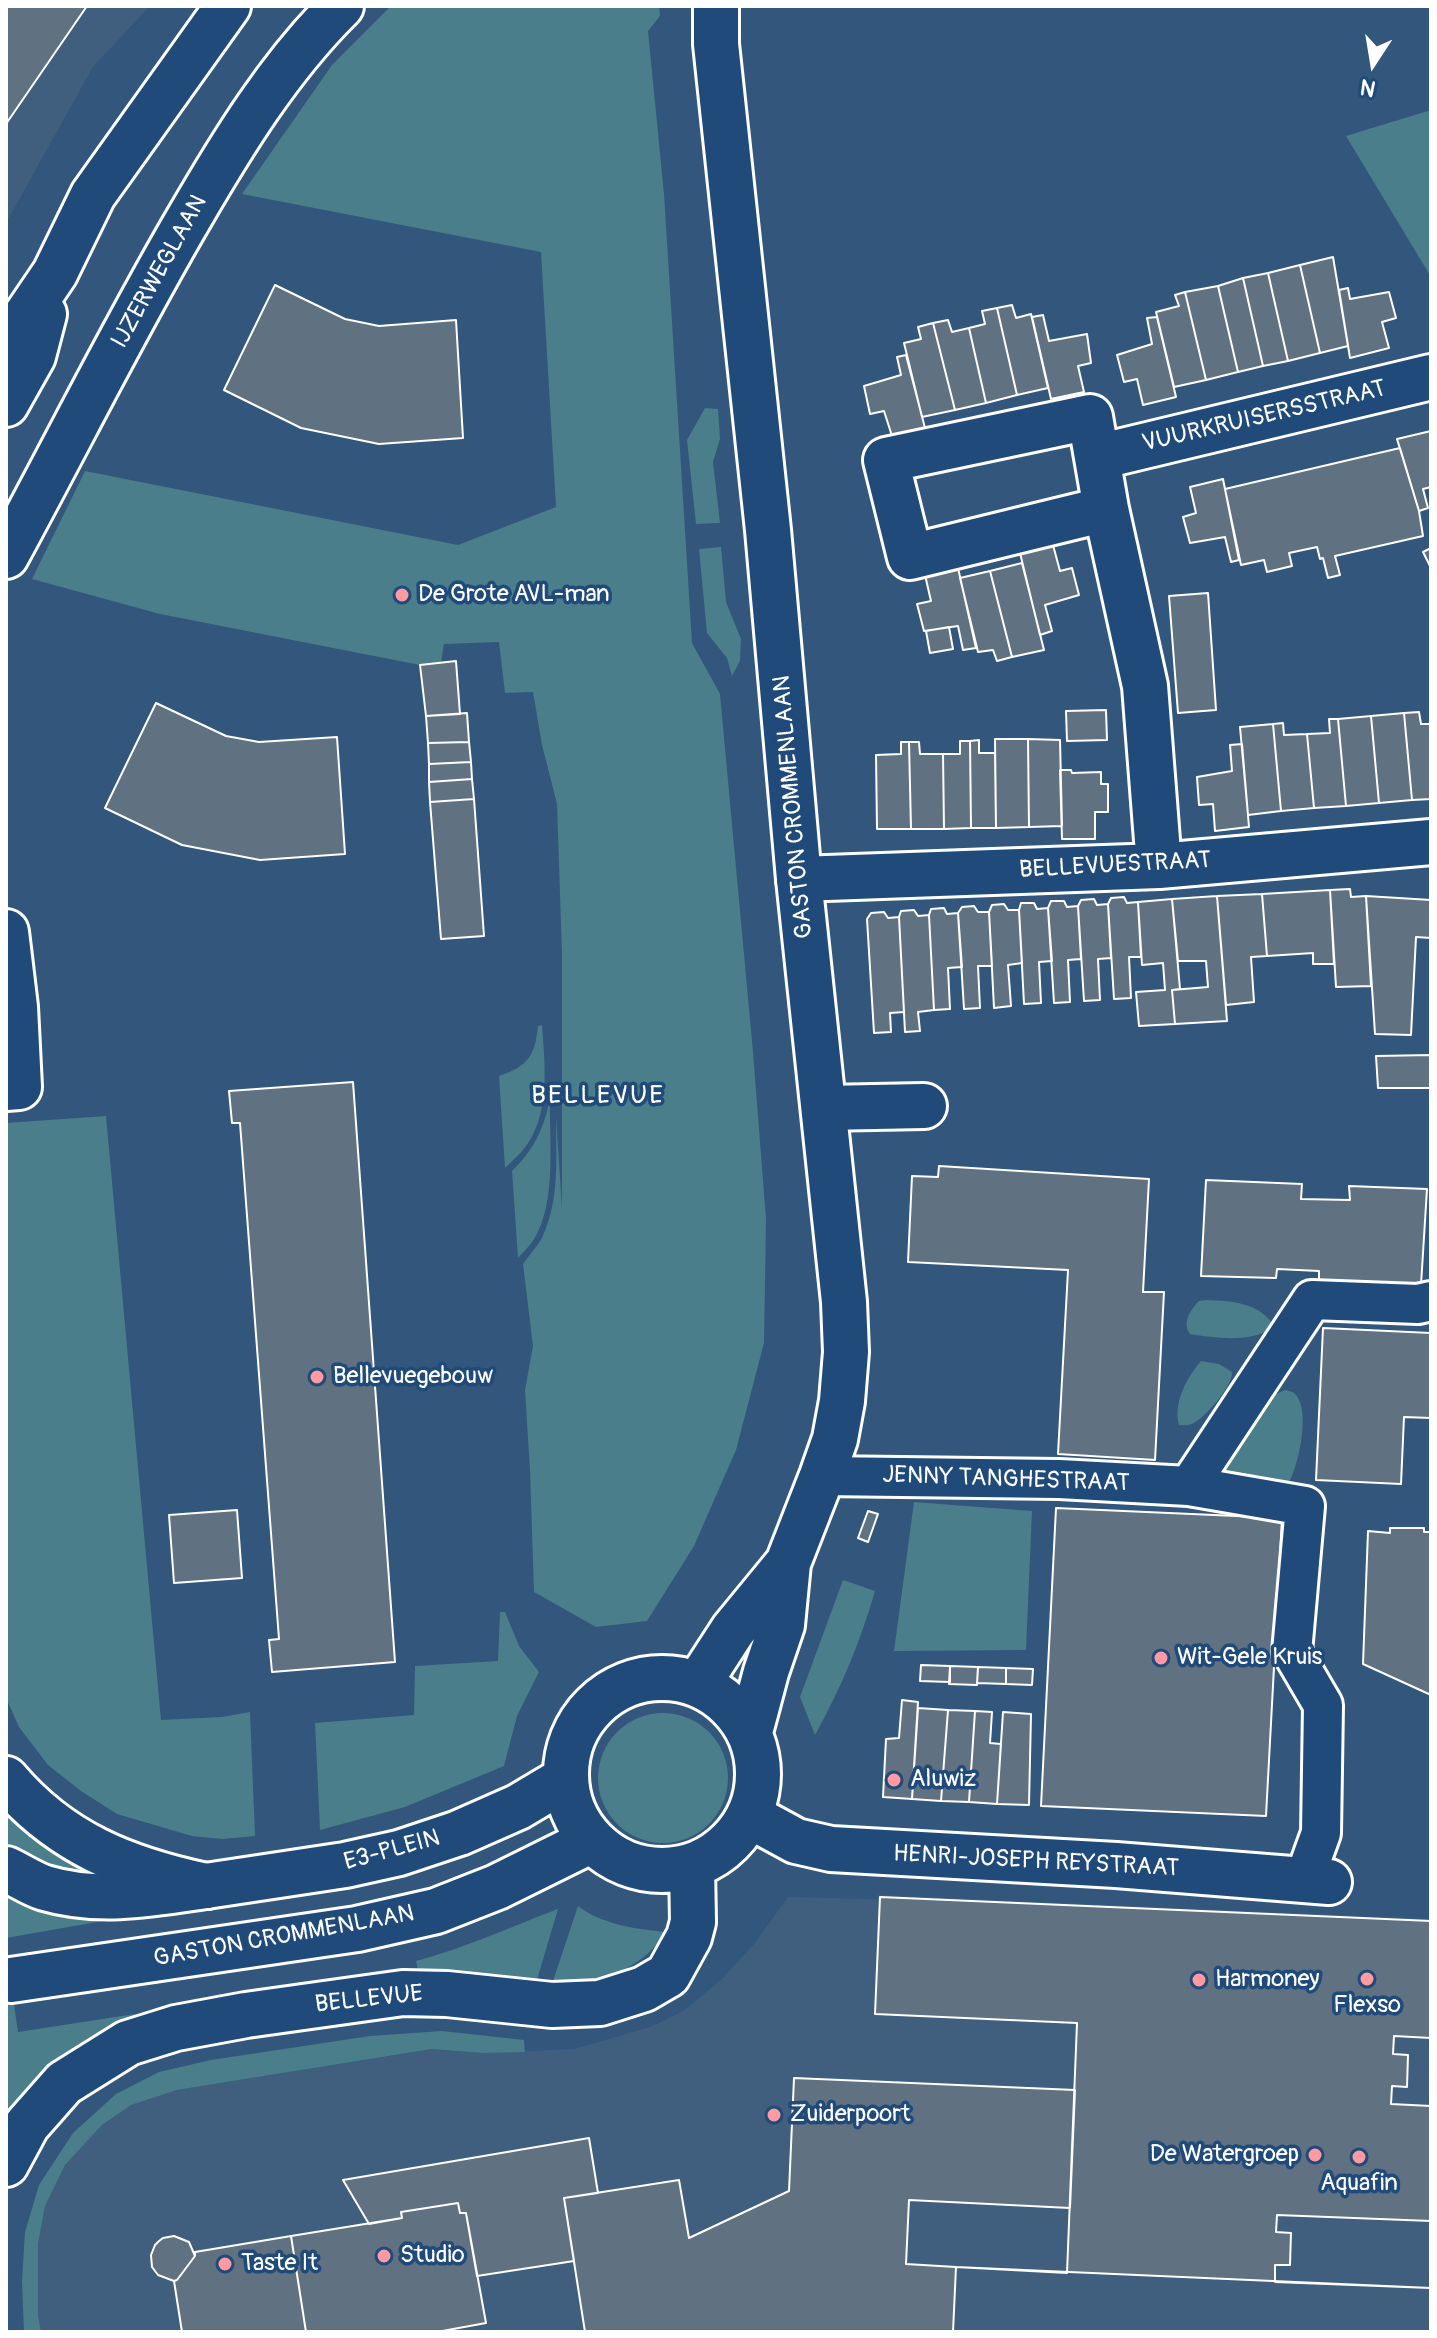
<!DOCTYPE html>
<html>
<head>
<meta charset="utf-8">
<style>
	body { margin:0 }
	#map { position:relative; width:1437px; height:2338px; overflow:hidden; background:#32567c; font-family:Pangolin,sans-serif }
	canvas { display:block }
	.frame { position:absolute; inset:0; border:8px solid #fff; pointer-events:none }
	.north { position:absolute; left:1333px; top:24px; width:80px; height:80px; -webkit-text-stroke:6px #1f4a7a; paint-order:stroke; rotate:192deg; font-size:22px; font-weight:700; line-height:32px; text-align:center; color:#fff }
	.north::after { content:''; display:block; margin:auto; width:28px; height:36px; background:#fff; clip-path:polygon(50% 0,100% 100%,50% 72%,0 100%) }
</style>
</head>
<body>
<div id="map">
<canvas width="1437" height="2338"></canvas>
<div class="frame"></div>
<div class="north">N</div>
</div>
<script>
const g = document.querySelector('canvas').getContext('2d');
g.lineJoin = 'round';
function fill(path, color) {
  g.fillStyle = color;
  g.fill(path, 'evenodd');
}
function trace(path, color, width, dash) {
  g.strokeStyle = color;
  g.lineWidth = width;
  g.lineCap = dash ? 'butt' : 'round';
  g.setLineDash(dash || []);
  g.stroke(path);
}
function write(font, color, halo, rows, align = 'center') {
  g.font = font + ' Pangolin,sans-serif';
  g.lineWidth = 7;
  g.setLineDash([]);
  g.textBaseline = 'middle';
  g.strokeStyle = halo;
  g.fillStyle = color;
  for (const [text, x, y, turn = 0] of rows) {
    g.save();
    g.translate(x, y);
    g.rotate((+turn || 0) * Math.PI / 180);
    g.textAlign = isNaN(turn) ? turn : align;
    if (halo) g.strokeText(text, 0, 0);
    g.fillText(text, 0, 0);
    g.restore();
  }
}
fill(new Path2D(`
	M6 6H150L93 67 6 223Z
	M878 1895 1431 1919V2332H41L38 2315V2244L45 2206 65 2165 102 2125 131 2105 177 2090 433 2049 482 2053 574 2049 650 2027 683 2011 722 1979 754 1944 788 1897 877 1899Z`), '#405e7e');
fill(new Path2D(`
	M391 6H659L660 16 648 31 664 194 692 643 720 694 753 1052 766 1219 764 1343 736 1450 694 1546 647 1621 596 1627 534 1592 530 1470 525 1390 533 1346 523 1264C529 1255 537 1247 542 1238 560 1199 556 1158 556 1116L562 1208V954L557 804 542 745 533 692 505 693 499 642 444 644 441 663 420 665 160 614 32 579 85 471 458 545 556 507 541 252 242 194 332 65Z
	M1431 110V277L1346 136Z
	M705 408 718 409 720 439 713 462 720 523 696 524 687 440Z
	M721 547 726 602 741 639 740 661 732 676 727 658 707 633 699 549Z
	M542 1025C545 1066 551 1116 523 1150 518 1156 511 1162 505 1168L499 1076C528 1066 535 1056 538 1026Z
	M550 1097C549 1138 557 1203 534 1239 530 1246 523 1252 518 1258L512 1171C534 1150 545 1127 550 1097Z
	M106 1116 161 1720 222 1717 250 1712 255 1836 222 1839 192 1836 117 1814 81 1791 48 1765 19 1727 6 1698V1123Z
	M1206 1300C1231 1301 1257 1302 1273 1324V1328C1250 1343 1215 1338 1190 1334 1182 1323 1190 1310 1199 1301Z
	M1201 1361 1219 1364 1232 1372C1233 1386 1205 1418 1192 1424 1186 1426 1185 1425 1179 1425 1173 1403 1187 1377 1201 1361Z
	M1285 1390C1289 1391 1293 1391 1296 1395 1311 1412 1298 1469 1287 1486L1225 1479 1217 1468C1234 1444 1257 1400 1285 1390Z
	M914 1502 1032 1511 1026 1650 894 1651Z
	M843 1580 875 1591C860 1643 841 1688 815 1735L800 1697Z
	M500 1612H505L519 1646 539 1672 517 1716 504 1766 405 1807 320 1830 315 1723 414 1715 415 1666 498 1661Z
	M598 1778a65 65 0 1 1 130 0a65 65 0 1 1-130 0Z
	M6 1812C35 1838 65 1861 101 1878L69 1880 6 1850Z
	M6 1892 72 1913 114 1919 6 1938Z
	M578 1906C603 1925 636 1929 666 1932 642 1971 595 1985 552 1984Z
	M558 1909 536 1983 420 1978 416 1961C465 1948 510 1927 558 1909Z
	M6 1950 18 2032 135 2014 134 2023 6 2125Z
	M442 2031 524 2040 525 2052 482 2053 432 2049 177 2090 131 2105 102 2125 65 2165 45 2206 38 2244V2315L41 2332H24L22 2281 25 2232 39 2185 73 2133 116 2094 159 2072 211 2060 370 2036Z`), '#4a7e8a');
const building = new Path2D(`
	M6 6H87L6 124Z
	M1333 257 1348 346 1320 353 1300 265Z
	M1300 265 1320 353 1288 361 1268 273Z
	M1268 273 1288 361 1263 366 1243 278Z
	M1243 278 1263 366 1238 372 1218 286Z
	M275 285 345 319 379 326 456 320 463 438 379 444 301 428 224 390Z
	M1218 286 1238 372 1206 380 1185 292Z
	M1348 288 1350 299 1389 292 1396 318 1382 322 1389 348 1350 358 1339 290Z
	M1185 292 1206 380 1174 387 1156 312 1179 306 1175 295Z
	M1012 305 1016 318 1031 314 1048 388 1017 395 997 308Z
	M997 308 1017 395 986 403 969 328 985 324 982 311Z
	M1043 315 1049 341 1087 334 1091 363 1078 366 1084 392 1051 399 1032 317Z
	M1157 317 1176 397 1143 405 1137 379 1124 382 1117 355 1152 344 1147 318Z
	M948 320 952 332 969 328 986 403 955 410 933 323Z
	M933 323 955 410 922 417 904 343 921 339 918 327Z
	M906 355 925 428 892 436 884 411 870 414 864 386 901 375 897 357Z
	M1431 431V487L1423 489 1428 508 1419 511 1397 439Z
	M1400 448 1419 511 1423 536 1335 556 1340 575 1328 578 1323 558 1320 559 1317 547 1289 553 1292 566 1267 572 1264 560 1241 565 1225 489Z
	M1223 479 1225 489 1239 560 1231 562 1225 537 1190 543 1183 517 1196 513 1190 487Z
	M1053 545 1060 571 1072 568 1079 595 1045 605 1052 631 1040 635 1020 553Z
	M1431 548V568L1423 552Z
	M1022 563 1044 650 1012 657 990 571Z
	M958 568 976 648 963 650 958 626 924 631 917 604 931 601 925 575Z
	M990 571 1012 657 997 661 993 650 978 652 960 578Z
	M1208 593 1216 710 1178 713 1169 596Z
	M949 627 953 649 930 653 926 631Z
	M456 661 460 714 426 716 420 665Z
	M156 703 226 736 259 742 337 737 345 854 260 860 182 845 105 808Z
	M1106 710 1107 740 1067 741 1066 711Z
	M1419 712 1421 724H1431V799L1412 800 1404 713Z
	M467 713 469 742 428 743 426 716Z
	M1404 713 1412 800 1379 803 1371 716Z
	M1371 716 1379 803 1346 806 1338 719Z
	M1329 719H1338L1346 806 1314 808 1307 734 1330 733Z
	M1283 723 1284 735 1307 734 1314 808 1281 811 1273 724Z
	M1273 724 1281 811 1248 815 1240 727Z
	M995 739H1028L1029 827 996 828Z
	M1028 739 1060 740 1062 826 1029 827Z
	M979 740V753H995L996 828H971L970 741Z
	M960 741H970L971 828 944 829 943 754H960Z
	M469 742 471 762 429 764 428 743Z
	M901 742H909L911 829H877L876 755 901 754Z
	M909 742H919L920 754H943L944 829H911Z
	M1242 744 1249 827 1215 831 1213 804 1199 805 1197 777 1232 771 1230 745Z
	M471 762 472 779 429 782V764Z
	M1060 770H1071L1072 773 1101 772V784H1108V812H1095V839H1062Z
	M472 779 474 799 430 802 429 782Z
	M474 799 484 936 441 939 430 802Z
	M1350 889 1351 897 1366 896 1371 986 1336 987 1330 890Z
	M1330 890 1334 964H1313V953L1267 956 1262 894Z
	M1262 894 1267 956 1251 957 1254 1002 1226 1005 1217 896Z
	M1217 896 1227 1021 1175 1024 1172 990 1208 987 1206 961H1178L1172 899Z
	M1366 896 1431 900V938L1416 937 1411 1035 1375 1034Z
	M1124 897 1127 903 1138 902 1141 957H1129L1131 998 1114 999 1108 904 1111 898Z
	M1094 899 1097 905 1108 904 1111 958 1098 959 1100 1000 1084 1001 1078 906 1081 900Z
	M1172 899 1180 989 1172 990 1175 1024 1139 1026 1136 992 1165 990 1163 963 1142 965 1138 902Z
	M1051 901H1064L1067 907 1078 906 1081 959 1068 960 1070 1002 1054 1003 1048 908Z
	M1021 903H1034L1037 909 1048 908 1052 961 1039 962 1041 1003 1024 1004 1019 910Z
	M1004 904 1008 910H1019L1022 963 1008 965 1011 1006 994 1008 989 912 992 905Z
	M974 906 978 912H989L992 966H978L980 1008 964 1009 958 913 962 907Z
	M944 908 947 914 958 913 962 967 948 968 950 1009 934 1010 929 915 931 909Z
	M914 910 918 916 929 915 934 1010 918 1012 920 1031 905 1032 899 917 901 911Z
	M884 912 888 918 899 917 904 1012 890 1013 891 1032 874 1033 867 919 871 913Z
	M1431 1055V1088H1378L1376 1056Z
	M353 1082 395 1662 272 1672 269 1640 279 1639 240 1123H232L229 1091Z
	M939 1166 1149 1179 1143 1292H1164L1155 1460 1058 1454 1068 1270 908 1262 912 1176 938 1177Z
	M1206 1180 1302 1184 1301 1199 1350 1200 1349 1186 1427 1189 1421 1285 1319 1282V1271L1277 1269 1276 1278 1201 1276Z
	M1323 1328 1431 1333V1418L1404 1417 1401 1484 1316 1480Z
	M1056 1508 1282 1518 1266 1816 1041 1806Z
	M237 1510 242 1578 174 1583 169 1515Z
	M868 1511 878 1514 868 1542 858 1538Z
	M1390 1528H1424V1532H1431V1695L1363 1664 1368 1531 1390 1533Z
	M921 1665 950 1666V1682L920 1681Z
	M950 1666 978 1667 977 1685 949 1684Z
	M978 1667 1006 1668V1684L977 1683Z
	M1006 1668 1033 1669 1032 1685 1006 1684Z
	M902 1700 918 1702 912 1799 883 1797 886 1739 899 1738Z
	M918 1708 948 1710 941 1801 912 1799Z
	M948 1710 975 1711 969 1802 941 1801Z
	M975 1711 992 1712 990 1743 1001 1744 997 1804 969 1802Z
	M1003 1712 1031 1714 1029 1805 997 1804Z
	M880 1897 1431 1921V2038L1394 2036 1393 2054 1408 2055 1407 2087 1392 2086 1391 2104 1431 2106V2221L1277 2215 1276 2232 1291 2233 1290 2265H1275V2282L1431 2288V2332H953L956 2267 1067 2273 1077 2023 875 2014Z
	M794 2078 1075 2090 1070 2208 909 2200 906 2264 956 2267 953 2332H585L564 2198 679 2180 689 2238 789 2191Z
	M589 2138 598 2193 564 2198 574 2261 477 2276 466 2213H460L458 2203 401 2212 402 2218 369 2224 343 2180Z
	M458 2203 460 2213H466L486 2323 437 2332H306L291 2236 402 2218 401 2212Z
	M174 2236 189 2242 195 2256 177 2280 174 2281 158 2275 152 2267 151 2255 155 2245 159 2241 163 2238Z
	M291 2236 306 2332H182L174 2281 177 2280 195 2256V2252Z
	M956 2267 1431 2288V2332H953Z`);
fill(building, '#607181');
trace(building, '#fff', 2);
const pedestrian = new Path2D(`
	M822 1476 1059 1479 1189 1486 1305 1506 1292 1652 1323 1705 1321 1833 1304 1880
	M1189 1486 1312 1300 1418 1304 1431 1301`);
const minor = new Path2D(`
	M1090 417 1106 509 910 557 886 460Z
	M1098 457 1431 377
	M1106 509 1145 686 1159 866
	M6 556C67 444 124 329 189 218 232 144 279 67 341 6
	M799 879 1159 866 1431 842
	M6 932 15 1007 19 1087 6 1088
	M824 1108 924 1106
	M6 1779C60 1843 126 1869 206 1886
	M750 1816 796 1841 831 1849 1116 1865 1329 1882`);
const tertiary = new Path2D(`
	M6 345 55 273 93 195 228 6
	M6 404 33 356 44 314
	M566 1774a96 96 0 1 1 192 0a96 96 0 1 1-192 0Z
	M698 1684 733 1630 788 1563 822 1476 835 1439 842 1401 846 1352 844 1302 799 879 768 530 716 44V6
	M750 1732 766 1672 782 1625 788 1563
	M206 1886 345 1865 399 1853 459 1833 518 1807 565 1779
	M11 1980 357 1929 436 1911 497 1887 592 1840
	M6 2164 27 2125 64 2083 128 2043 176 2028 246 2015 403 1993 447 1994 552 2005 600 2003 644 1989 668 1975 689 1937 693 1922 692 1866`);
const motorway = new Path2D(`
	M6 1869C19 1875 32 1884 45 1888 99 1904 152 1894 206 1886`);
trace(pedestrian, '#fff', 44);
trace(minor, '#fff', 50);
trace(tertiary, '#fff', 50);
trace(motorway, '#fff', 50);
trace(pedestrian, '#1f4a7a', 38);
trace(minor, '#1f4a7a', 44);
trace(tertiary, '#1f4a7a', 44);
trace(motorway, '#1f4a7a', 44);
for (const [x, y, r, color] of [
	[402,595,8,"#ff9aa2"],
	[317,1377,8,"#ff9aa2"],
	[1161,1658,8,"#ff9aa2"],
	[894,1780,8,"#ff9aa2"],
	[1367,1979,8,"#ff9aa2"],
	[1199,1980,8,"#ff9aa2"],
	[774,2115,8,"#ff9aa2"],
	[1315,2155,8,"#ff9aa2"],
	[1359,2157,8,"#ff9aa2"],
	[384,2256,8,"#ff9aa2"],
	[225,2264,8,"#ff9aa2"]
]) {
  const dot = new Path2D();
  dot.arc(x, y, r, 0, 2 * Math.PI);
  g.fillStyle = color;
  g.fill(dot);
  trace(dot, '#1f4a7a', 3);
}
write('24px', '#fff', '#1f4a7a', [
	["IJZERWEGLAAN",160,272,-61],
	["VUURKRUISERSSTRAAT",1264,417,-13],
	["GASTON CROMMENLAAN",794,807,-95],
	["BELLEVUESTRAAT",1115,866,-3],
	["JENNY TANGHESTRAAT",1006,1480,2],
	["E3-PLEIN",392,1851,-15],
	["HENRI-JOSEPH REYSTRAAT",1036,1862,3],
	["GASTON CROMMENLAAN",284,1937,-10],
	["BELLEVUE",369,2000,-6]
]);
write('24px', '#fff', '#1f4a7a', [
	["De Grote AVL-man",418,595],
	["Bellevuegebouw",333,1377],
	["Wit-Gele Kruis",1177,1658],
	["Aluwiz",910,1780],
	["Harmoney",1215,1980],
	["Flexso",1367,2006,"center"],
	["Zuiderpoort",790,2115],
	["De Watergroep",1299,2155,"right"],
	["Aquafin",1359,2184,"center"],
	["Studio",400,2256],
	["Taste It",241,2264]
], 'left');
g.letterSpacing = '2px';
write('26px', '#fff', '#1f4a7a', [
	["BELLEVUE",598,1096]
]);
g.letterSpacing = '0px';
</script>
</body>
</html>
